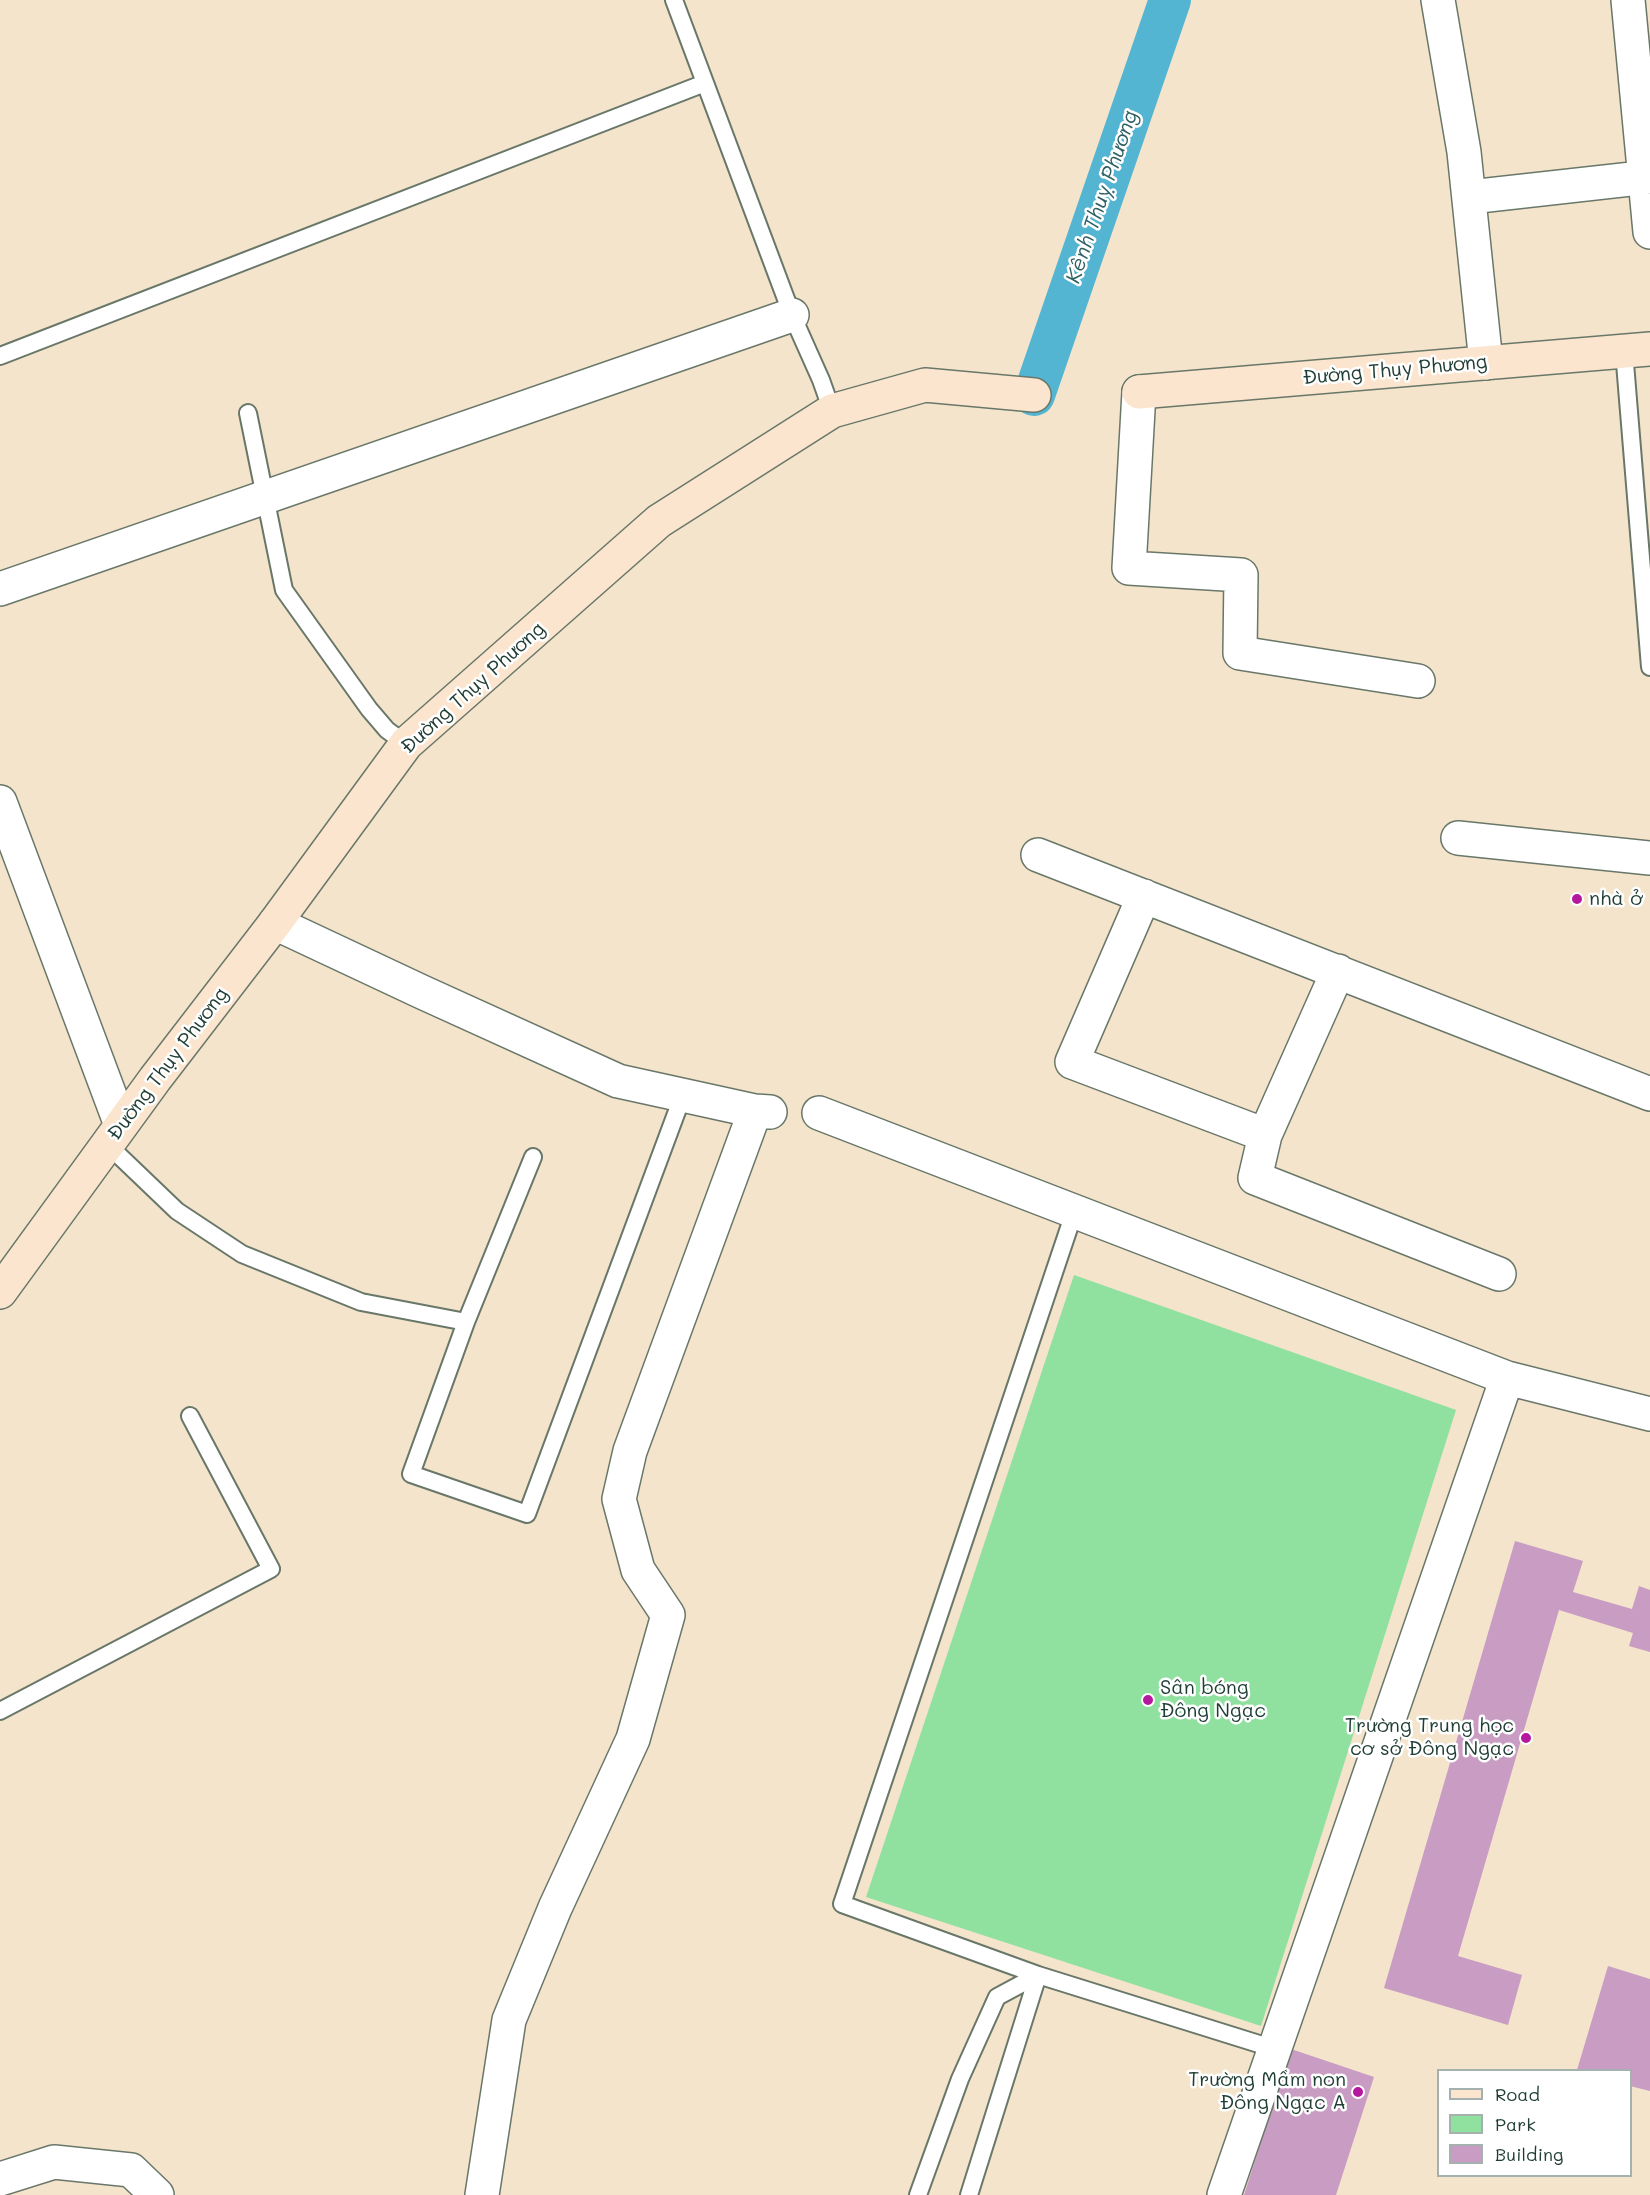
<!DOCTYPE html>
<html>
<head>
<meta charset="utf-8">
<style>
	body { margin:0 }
	#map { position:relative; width:1650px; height:2195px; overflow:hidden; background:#f3e4cb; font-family:Mali,sans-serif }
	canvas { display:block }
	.legend { position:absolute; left:1437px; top:2069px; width:195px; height:108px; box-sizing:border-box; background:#fff; border:2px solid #a5b1ae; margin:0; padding:8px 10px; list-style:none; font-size:18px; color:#1f3d34 }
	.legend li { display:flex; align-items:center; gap:12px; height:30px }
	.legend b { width:30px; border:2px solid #a5b1ae }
</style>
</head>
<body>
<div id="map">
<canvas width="1650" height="2195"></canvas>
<ul class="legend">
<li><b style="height:8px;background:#fce5cf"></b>Road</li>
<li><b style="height:16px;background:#90e09f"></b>Park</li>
<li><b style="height:16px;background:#c99cc3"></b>Building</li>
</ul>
</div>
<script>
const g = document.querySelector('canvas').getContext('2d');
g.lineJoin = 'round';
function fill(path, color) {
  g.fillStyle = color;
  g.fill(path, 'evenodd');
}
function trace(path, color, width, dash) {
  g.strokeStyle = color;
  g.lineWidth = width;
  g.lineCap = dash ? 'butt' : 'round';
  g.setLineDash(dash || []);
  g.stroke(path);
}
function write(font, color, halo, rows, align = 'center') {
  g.font = font + ' Mali,sans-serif';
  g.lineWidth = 5;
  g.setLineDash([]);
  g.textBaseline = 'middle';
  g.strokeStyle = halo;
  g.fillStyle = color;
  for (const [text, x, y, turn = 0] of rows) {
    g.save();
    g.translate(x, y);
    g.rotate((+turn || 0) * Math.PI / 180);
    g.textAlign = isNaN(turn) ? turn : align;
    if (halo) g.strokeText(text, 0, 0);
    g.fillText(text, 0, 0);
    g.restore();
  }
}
fill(new Path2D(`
	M1074 1275 1456 1410 1261 2026 866 1897Z`), '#90e09f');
trace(new Path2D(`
	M1034 395 1170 0`), '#54b5d3', 42);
fill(new Path2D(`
	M1515 1541 1583 1561 1573 1592 1632 1609 1639 1586 1650 1590V1652L1629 1646 1633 1633 1559 1610 1458 1956 1522 1975 1508 2025 1384 1988Z
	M1608 1966 1650 1979V2091L1630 2086V2070H1577Z
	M1291 2049 1374 2077 1336 2195H1244Z`), '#c99cc3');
const lane = new Path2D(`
	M674 0 792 315 821 380 832 411
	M1624 351 1650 667
	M0 356 705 83
	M248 413 284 590 369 709 387 730 406 744
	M107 1144 177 1211 242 1254 361 1302 466 1322
	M533 1157 466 1322 411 1474 527 1514 683 1095
	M0 1711 271 1569 190 1416
	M918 2195 960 2079 997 1997 1038 1975 1275 2049
	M969 2195 1038 1975 842 1904 1074 1213`);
const street = new Path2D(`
	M1438 0 1464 152 1486 363
	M1628 0 1650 232
	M1470 197 1650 177
	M1139 392 1129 568 1241 575 1240 653 1418 681
	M0 589 792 315
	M0 802 121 1125
	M1458 838 1650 858
	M1038 855 1650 1094
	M1144 896 1072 1062 1265 1135 1255 1178 1499 1274
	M275 923 422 992 618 1081 755 1111
	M819 1113 1507 1378 1650 1414
	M1265 1135 1338 971
	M0 2179 54 2162 131 2170 157 2195
	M482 2195 509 2020 555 1908 633 1739 668 1615 638 1570 619 1499 630 1451 755 1111 770 1112
	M1224 2195 1507 1378`);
const secondary = new Path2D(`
	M1139 392 1650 349
	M0 1292 155 1079 275 923 406 744 659 521 832 411 925 385 1034 395`);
trace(lane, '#697769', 20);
trace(street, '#697769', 36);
trace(secondary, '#697769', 36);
trace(lane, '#fff', 16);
trace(street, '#fff', 33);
trace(secondary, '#fce5cf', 33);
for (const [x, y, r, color] of [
	[1577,899,6,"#b5179e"],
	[1148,1700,6,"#b5179e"],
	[1526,1738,6,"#b5179e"],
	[1358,2092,6,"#b5179e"]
]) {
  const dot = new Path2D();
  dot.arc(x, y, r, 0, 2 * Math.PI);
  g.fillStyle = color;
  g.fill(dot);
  trace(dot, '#fff', 2);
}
write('20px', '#1f3d34', '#fff', [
	["Đường Thụy Phương",1395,370,-5],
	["Đường Thụy Phương",473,688,-42],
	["Đường Thụy Phương",168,1064,-53]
]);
write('20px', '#1f3d34', '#fff', [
	["nhà ở",1589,899],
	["Sân bóng",1160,1688],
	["Đông Ngạc",1160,1711],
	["Trường Trung học",1514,1726,"right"],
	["cơ sở Đông Ngạc",1514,1749,"right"],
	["Trường Mầm non",1346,2080,"right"],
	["Đông Ngạc A",1346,2103,"right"]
], 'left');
write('italic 21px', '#2f6164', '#fff', [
	["Kênh Thuỵ Phương",1102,197,-71]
]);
</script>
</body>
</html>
